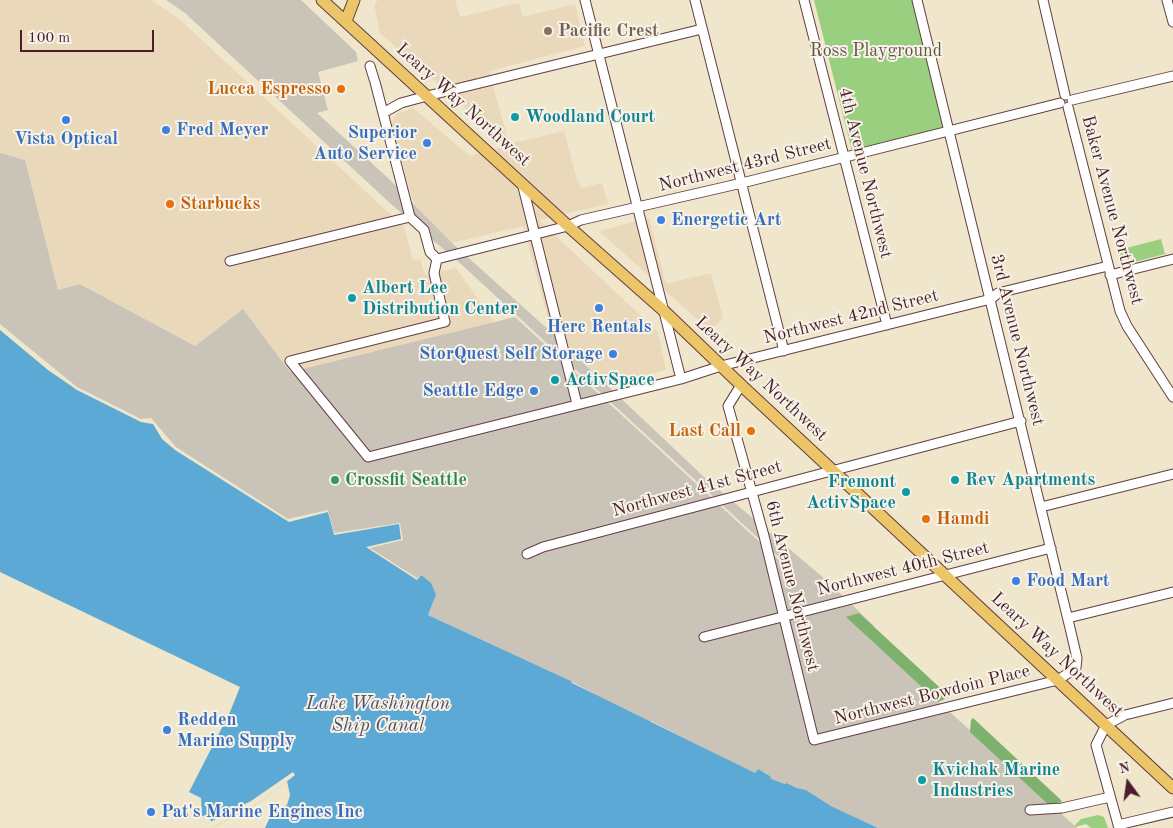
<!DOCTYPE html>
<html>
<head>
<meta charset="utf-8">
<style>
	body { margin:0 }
	#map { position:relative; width:1173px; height:828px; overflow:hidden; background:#efe6cb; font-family:"Old Standard TT",serif }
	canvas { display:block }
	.north { position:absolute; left:1103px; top:758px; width:50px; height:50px; -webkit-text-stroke:4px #f7f3e8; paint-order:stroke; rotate:346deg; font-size:14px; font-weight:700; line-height:20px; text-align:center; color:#4a1f2b }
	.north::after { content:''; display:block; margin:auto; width:18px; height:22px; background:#4a1f2b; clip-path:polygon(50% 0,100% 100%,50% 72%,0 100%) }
	.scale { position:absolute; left:20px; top:30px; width:134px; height:22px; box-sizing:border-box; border:2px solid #4a1f2b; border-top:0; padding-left:6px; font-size:15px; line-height:18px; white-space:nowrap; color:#4a1f2b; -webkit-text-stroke:4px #f7f3e8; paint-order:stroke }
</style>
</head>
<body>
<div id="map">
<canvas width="1173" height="828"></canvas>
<div class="north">N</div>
<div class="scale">100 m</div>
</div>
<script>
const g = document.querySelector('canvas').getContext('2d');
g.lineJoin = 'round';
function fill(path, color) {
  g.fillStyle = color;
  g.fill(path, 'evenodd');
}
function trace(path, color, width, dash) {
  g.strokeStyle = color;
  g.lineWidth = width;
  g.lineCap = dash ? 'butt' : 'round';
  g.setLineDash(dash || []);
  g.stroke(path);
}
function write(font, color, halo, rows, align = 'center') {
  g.font = font + ' "Old Standard TT",serif';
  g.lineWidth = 4;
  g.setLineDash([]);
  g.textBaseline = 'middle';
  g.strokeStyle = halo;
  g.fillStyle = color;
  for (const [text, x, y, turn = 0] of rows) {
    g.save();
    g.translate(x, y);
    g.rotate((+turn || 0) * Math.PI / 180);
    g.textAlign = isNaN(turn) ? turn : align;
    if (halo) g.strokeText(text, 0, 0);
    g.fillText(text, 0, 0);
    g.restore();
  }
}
fill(new Path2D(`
	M0 0H151L178 18 404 227 413 260 420 259 425 275 456 268 494 322 290 372 243 309 195 346 81 284 58 290 25 160 0 153Z
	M378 0H455L460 17 519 3 523 17 575 4 585 46 489 71 509 144 564 131 578 183H580L581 188 602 183 608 204 539 220 658 332 666 370 608 384 552 333 523 226 452 243 416 206 412 198 391 123 396 114 413 108 470 156 506 146 458 101 380 33 374 5Z
	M649 218 666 284 711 273 723 318 710 331 599 231Z`), '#e9d9ba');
fill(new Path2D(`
	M166 0H301L356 52 358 61 318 72 328 110 317 113 389 179 452 243 552 333 705 478 825 579 874 626 861 631 1077 828H878L831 806 806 790 797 788 788 783 786 784 770 779V776L764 772 755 774 651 721 649 725 571 681 428 615 436 595 421 575 417 578 370 548 403 540 400 523 334 533 328 510 288 519 176 447 151 418 141 419 77 387 0 324V153L25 160 58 290 80 284 195 346 243 309 290 372 515 317 778 559 783 561 461 264 391 204 185 13Z`), '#c9c3b8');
fill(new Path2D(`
	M814 0H912L944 127 852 151Z
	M1161 239 1165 254 1123 265 1119 250Z
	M1098 815 1104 817 1108 828H1091L1086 824 1075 827V825L1081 819Z`), '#9bcf80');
fill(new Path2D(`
	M859 613 950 697 938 702 846 617Z
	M973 718 1062 801 1050 806 970 732 971 720Z`), '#7cb26e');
fill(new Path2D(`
	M0 330 48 370 77 390 141 422 153 424 162 439 175 450 289 522 328 512 334 535 399 524 401 539 366 547 417 580 421 575 431 583 436 595 428 615 571 681 572 683 755 773 758 769 770 776 771 779 785 784 787 783 797 788 806 790 831 806 878 828H265L272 813 287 805 290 795 287 781 262 801 214 827 208 815 202 816 201 798 189 792 230 712 240 687 0 572Z`), '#5da9d5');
fill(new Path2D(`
	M293 772 295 775 262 801 214 827 210 822 251 801Z`), '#efe6cb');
const minor = new Path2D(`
	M585 0 681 379
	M695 0 784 351
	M804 0 887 325
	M1043 0 1065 95
	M1167 0 1173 22
	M370 66 374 79
	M375 82 410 217 424 230 430 252 437 259
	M1072 100 1173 76
	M1068 107 1120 311 1127 326 1173 397
	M383 113 401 103 427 96 702 29
	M522 183 577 404
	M437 259 434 273 445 322 290 361 368 457 681 379 721 366 991 299 998 293 1108 266
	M437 259 568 226 581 220 742 183 1060 103
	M230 261 410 217
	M1110 275 1173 259
	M741 385 728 406 764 536 814 740 1058 680 1076 668 1077 658 1070 628 917 0
	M1041 507 1173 474
	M527 554 543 547 1021 421
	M1068 618 1173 592
	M704 637 1051 548
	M1030 810 1062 808 1110 797
	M1118 825 1173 812
	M1119 828 1096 745 1106 725 1125 715 1173 703`);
const major = new Path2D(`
	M322 0 568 226 664 311 741 385 1173 788
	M346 21 354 0`);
trace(minor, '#633d43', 11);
trace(major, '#633d43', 13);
trace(minor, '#fff', 9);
trace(major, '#ecc569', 11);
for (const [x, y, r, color] of [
	[548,31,5,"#8d6e63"],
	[341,89,5,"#e8710a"],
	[515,117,5,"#0f9aa8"],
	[66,120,5,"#3f7fe0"],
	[166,130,5,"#3f7fe0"],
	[427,143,5,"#3f7fe0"],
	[170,204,5,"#e8710a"],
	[661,220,5,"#3f7fe0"],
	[352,298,5,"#0f9aa8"],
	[599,308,5,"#3f7fe0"],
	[613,354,5,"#3f7fe0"],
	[555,380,5,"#0f9aa8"],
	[534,391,5,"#3f7fe0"],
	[751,431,5,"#e8710a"],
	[335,480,5,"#2e9e5b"],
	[955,480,5,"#0f9aa8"],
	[906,492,5,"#0f9aa8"],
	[926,519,5,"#e8710a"],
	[1016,581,5,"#3f7fe0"],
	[167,730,5,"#3f7fe0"],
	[922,780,5,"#0f9aa8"],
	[151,812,5,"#3f7fe0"]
]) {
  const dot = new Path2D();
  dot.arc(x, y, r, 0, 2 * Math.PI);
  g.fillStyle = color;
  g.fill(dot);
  trace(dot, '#f7f3e8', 2);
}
write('bold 18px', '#785e54', '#f7f3e8', [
	["Pacific Crest",558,31]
], 'left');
write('18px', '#625444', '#f7f3e8', [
	["Ross Playground",876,51]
]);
write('bold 18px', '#c56008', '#f7f3e8', [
	["Lucca Espresso",331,89],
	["Starbucks",180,204,"left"],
	["Last Call",741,431],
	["Hamdi",936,519,"left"]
], 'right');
write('18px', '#4a1f2b', '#f7f3e8', [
	["Leary Way Northwest",463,105,42],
	["Northwest 43rd Street",745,165,-14],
	["4th Avenue Northwest",865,173,76],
	["Baker Avenue Northwest",1112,210,75],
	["Northwest 42nd Street",851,317,-14],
	["3rd Avenue Northwest",1017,340,76],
	["Leary Way Northwest",761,379,43],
	["Northwest 41st Street",697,489,-15],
	["Northwest 40th Street",903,569,-14],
	["6th Avenue Northwest",792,586,76],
	["Leary Way Northwest",1057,655,43],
	["Northwest Bowdoin Place",932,695,-14]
]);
write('bold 18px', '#0d838f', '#f7f3e8', [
	["Woodland Court",525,117],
	["Albert Lee",362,288],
	["Distribution Center",362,309],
	["ActivSpace",565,380],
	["Rev Apartments",965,480],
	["Fremont",896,482,"right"],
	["ActivSpace",896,503,"right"],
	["Kvichak Marine",932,770],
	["Industries",932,791]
], 'left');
write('bold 18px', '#366cbe', '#f7f3e8', [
	["Fred Meyer",176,130],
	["Superior",417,133,"right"],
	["Auto Service",417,154,"right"],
	["Vista Optical",66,139,"center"],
	["Energetic Art",671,220],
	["Herc Rentals",599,327,"center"],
	["StorQuest Self Storage",603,354,"right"],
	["Seattle Edge",524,391,"right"],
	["Food Mart",1026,581],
	["Redden",177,720],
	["Marine Supply",177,741],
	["Pat's Marine Engines Inc",161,812]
], 'left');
write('bold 18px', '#27864d', '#f7f3e8', [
	["Crossfit Seattle",345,480]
], 'left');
write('italic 19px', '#514f66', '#f7f3e8', [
	["Lake Washington",378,704],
	["Ship Canal",378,726]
]);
</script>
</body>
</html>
